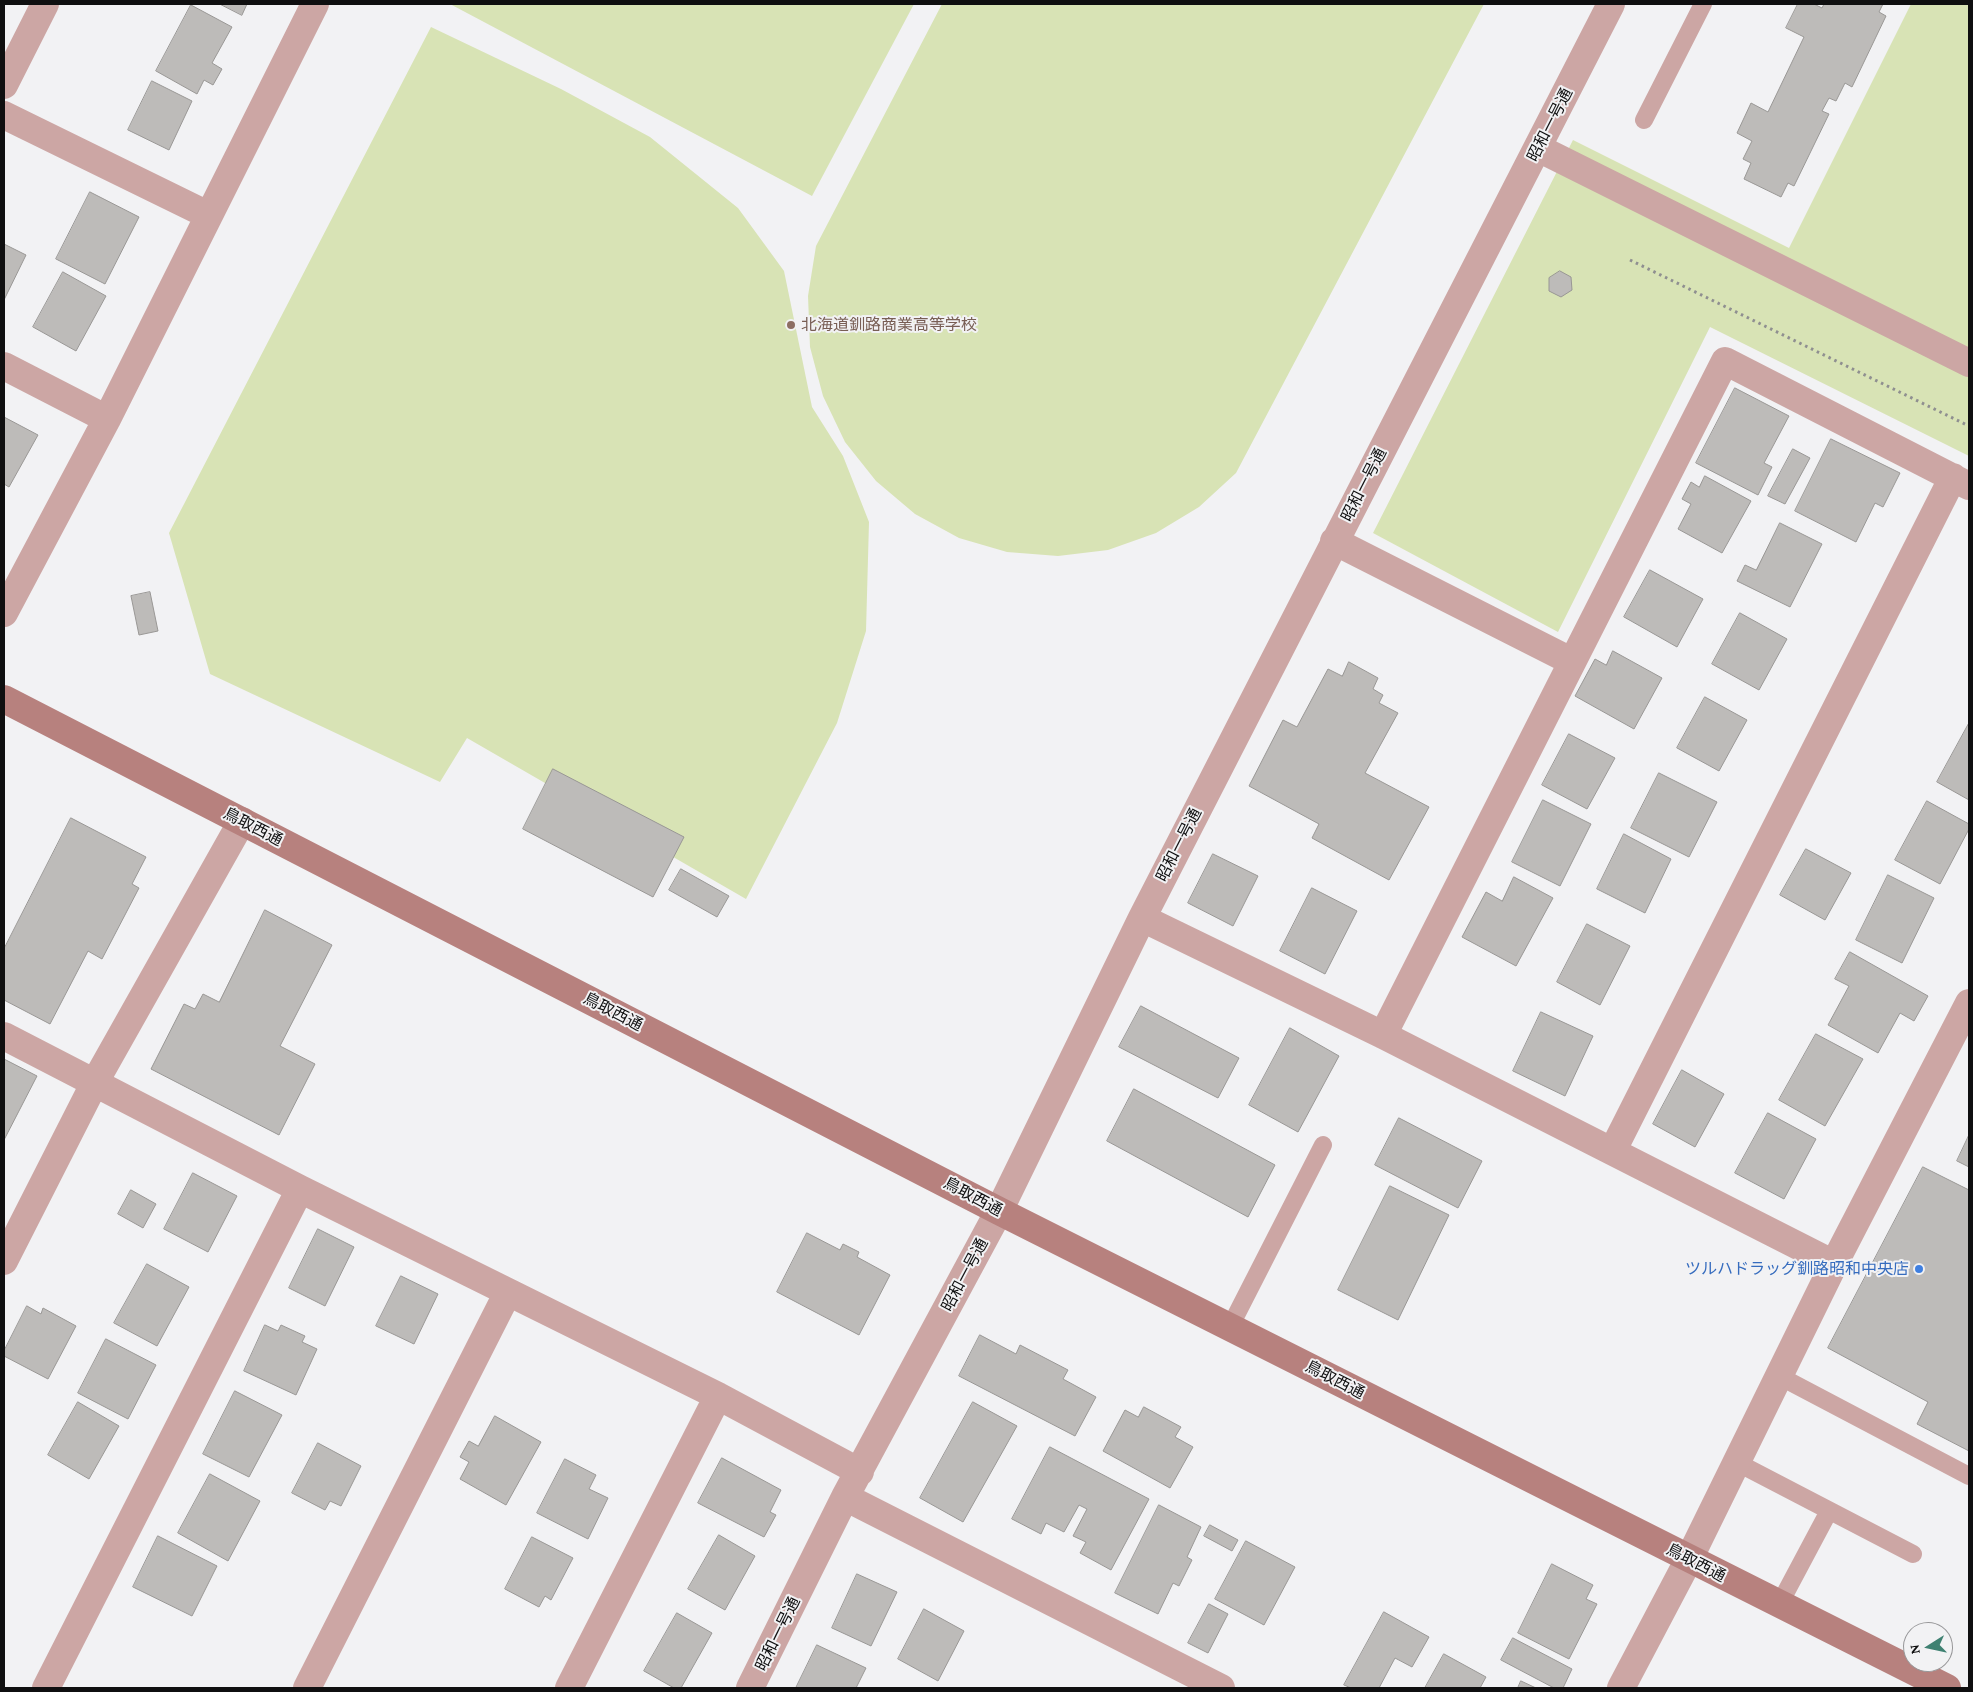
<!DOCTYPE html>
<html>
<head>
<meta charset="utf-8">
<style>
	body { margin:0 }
	#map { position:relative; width:1973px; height:1692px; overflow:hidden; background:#f2f2f4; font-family:"Crimson Pro",serif }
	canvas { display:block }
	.frame { position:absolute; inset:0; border:5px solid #0f0f10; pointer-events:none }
	.north { position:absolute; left:1903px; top:1622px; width:50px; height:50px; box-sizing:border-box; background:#f2f2f4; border:1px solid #979799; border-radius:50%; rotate:260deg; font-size:14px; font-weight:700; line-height:20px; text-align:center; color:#0f0f10 }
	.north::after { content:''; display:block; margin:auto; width:18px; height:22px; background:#3f8172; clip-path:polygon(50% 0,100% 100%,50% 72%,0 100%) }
</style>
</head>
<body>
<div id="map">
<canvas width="1973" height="1692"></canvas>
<div class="frame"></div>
<div class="north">N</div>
</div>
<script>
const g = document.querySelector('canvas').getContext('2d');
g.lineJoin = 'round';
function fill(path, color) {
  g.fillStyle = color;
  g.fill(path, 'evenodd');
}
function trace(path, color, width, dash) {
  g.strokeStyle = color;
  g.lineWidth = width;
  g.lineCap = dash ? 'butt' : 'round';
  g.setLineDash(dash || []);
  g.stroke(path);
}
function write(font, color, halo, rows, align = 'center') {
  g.font = font + ' "Crimson Pro","Noto Sans JP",serif';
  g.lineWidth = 4;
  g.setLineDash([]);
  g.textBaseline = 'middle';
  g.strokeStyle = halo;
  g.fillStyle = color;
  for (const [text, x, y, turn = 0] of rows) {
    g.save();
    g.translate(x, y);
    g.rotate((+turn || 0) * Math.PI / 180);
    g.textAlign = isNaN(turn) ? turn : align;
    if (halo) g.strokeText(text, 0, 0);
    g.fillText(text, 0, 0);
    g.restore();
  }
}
fill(new Path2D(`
	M450 4H914L812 196Z
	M942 4H1484L1236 473 1199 507 1156 533 1108 550 1058 556 1007 552 959 538 915 514 876 481 845 442 823 396 810 347 808 296 816 246Z
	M1911 4H1969V456L1710 327 1558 632 1373 533 1573 140 1789 248Z
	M431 27 561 89 650 137 738 208 784 271 812 407 843 456 869 522 866 631 837 723 746 899 467 738 440 782 210 674 169 533Z`), '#d8e3b5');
const building = new Path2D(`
	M220 4H247L242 15Z
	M1798 4H1814L1822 8 1824 4H1883L1879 12 1886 16 1852 87 1845 83 1836 101 1829 98 1822 111 1829 114 1794 186 1788 183 1781 197 1744 179 1751 163 1743 159 1752 141 1737 133 1751 103 1768 112 1804 37 1786 28Z
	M191 5 232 27 212 63 222 69 213 85 204 80 197 94 156 71Z
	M152 81 192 101 169 150 128 130Z
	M90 192 139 217 105 284 56 259Z
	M4 244 26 255 4 300Z
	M1560 271 1571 277 1572 290 1561 297 1549 291V278Z
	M63 272 106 296 76 351 33 327Z
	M1735 388 1789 416 1764 463 1772 467 1758 495 1696 463Z
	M4 417 38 435 9 487 4 484Z
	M1831 439 1900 473 1883 507 1875 503 1856 542 1795 511Z
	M1793 449 1810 458 1785 504 1768 496Z
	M1705 476 1751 501 1722 553 1678 529 1691 504 1682 499 1691 482 1699 487Z
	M1780 523 1822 544 1790 607 1737 581 1745 565 1756 570Z
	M1650 570 1703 599 1677 647 1624 617Z
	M150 592 158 631 139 635 131 596Z
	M1740 613 1787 639 1759 690 1712 664Z
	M1613 651 1662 678 1634 729 1575 696 1595 659 1606 665Z
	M1349 662 1378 678 1373 689 1383 695 1379 703 1398 713 1365 773 1429 807 1389 880 1312 838 1319 824 1249 786 1283 720 1297 727 1328 669 1342 676Z
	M1705 697 1747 720 1719 771 1677 748Z
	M1969 723V800L1937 782Z
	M1569 734 1615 758 1587 809 1542 785Z
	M553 769 684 837 653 897 523 829Z
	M1659 773 1717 802 1689 857 1631 828Z
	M1543 800 1591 824 1560 886 1512 862Z
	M1927 801 1969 824V829L1940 884 1895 860Z
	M71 818 146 857 132 884 139 888 102 959 88 951 50 1024 4 1000V949Z
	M1624 834 1671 859 1645 913 1597 889Z
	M1806 849 1851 873 1825 920 1780 895Z
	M1213 854 1258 876 1233 926 1188 903Z
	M681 869 729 896 717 917 669 890Z
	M1888 875 1934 898 1902 963 1856 940Z
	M1514 877 1553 898 1516 966 1462 937 1486 892 1502 901Z
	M1312 888 1357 911 1325 974 1280 951Z
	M265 910 332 945 280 1046 315 1064 279 1135 151 1069 184 1004 195 1009 203 994 219 1002Z
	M1587 924 1630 946 1600 1005 1557 982Z
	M1850 952 1928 996 1914 1021 1900 1013 1878 1053 1828 1025 1849 986 1835 979Z
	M1141 1006 1239 1058 1218 1098 1119 1047Z
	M1541 1012 1593 1036 1565 1096 1513 1071Z
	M1290 1028 1339 1056 1298 1132 1249 1105Z
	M1816 1034 1863 1059 1825 1126 1779 1100Z
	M4 1059 37 1076 4 1140Z
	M1682 1070 1724 1094 1695 1147 1653 1124Z
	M1134 1089 1275 1165 1248 1217 1107 1141Z
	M1768 1113 1816 1139 1784 1199 1735 1173Z
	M1399 1118 1482 1161 1458 1208 1375 1165Z
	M1969 1135V1167L1957 1161Z
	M1923 1167 1969 1190V1451L1917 1424 1928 1402 1828 1348Z
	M193 1173 237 1196 208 1252 164 1229Z
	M1390 1186 1449 1215 1398 1320 1338 1290Z
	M131 1190 156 1204 143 1228 118 1214Z
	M318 1229 354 1247 325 1306 289 1288Z
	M807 1233 840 1250 843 1244 859 1252 857 1257 890 1275 859 1335 777 1292Z
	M147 1264 189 1287 157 1346 114 1323Z
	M401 1276 438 1294 414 1344 376 1326Z
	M27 1306 41 1314 43 1308 76 1326 48 1379 4 1356V1351Z
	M265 1325 278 1331 281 1325 305 1336 302 1342 317 1349 296 1395 244 1371Z
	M980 1335 1016 1354 1020 1345 1068 1370 1063 1379 1096 1397 1075 1436 959 1376Z
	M106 1339 156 1365 128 1419 78 1393Z
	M235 1391 282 1415 249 1477 203 1454Z
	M78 1402 119 1426 89 1479 48 1455Z
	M973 1402 1017 1426 963 1522 920 1498Z
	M1144 1407 1181 1427 1175 1437 1193 1447 1170 1488 1103 1451 1125 1410 1138 1417Z
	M495 1416 541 1442 506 1505 460 1479 469 1462 460 1457 469 1441 478 1446Z
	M318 1443 361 1466 341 1506 330 1501 325 1510 292 1493Z
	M1050 1447 1149 1499 1111 1570 1080 1553 1086 1542 1073 1536 1087 1509 1079 1505 1064 1532 1046 1523 1041 1534 1012 1519Z
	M722 1458 781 1490 770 1512 776 1515 764 1537 698 1503Z
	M565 1459 596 1475 589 1489 608 1498 588 1539 537 1513Z
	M210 1474 260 1501 228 1561 178 1533Z
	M1159 1505 1201 1527 1187 1557 1192 1560 1179 1586 1173 1583 1158 1614 1115 1593Z
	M1210 1525 1238 1540 1232 1551 1204 1536Z
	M719 1535 755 1556 725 1610 688 1589Z
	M158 1536 217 1566 192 1616 133 1587Z
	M532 1537 573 1558 551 1600 545 1596 539 1607 505 1589Z
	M1246 1541 1295 1567 1264 1625 1215 1599Z
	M1552 1564 1593 1585 1586 1599 1597 1604 1569 1659 1518 1633Z
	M857 1574 897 1592 871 1646 832 1628Z
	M1209 1604 1228 1614 1208 1653 1188 1643Z
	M924 1609 964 1631 938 1681 898 1659Z
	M1384 1612 1429 1637 1412 1667 1395 1658 1379 1688H1351L1344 1685Z
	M677 1613 712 1633 681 1688H674L644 1671Z
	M1513 1638 1572 1669 1563 1688H1554L1501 1660Z
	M817 1645 866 1668 856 1688H796Z
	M1444 1654 1486 1677 1480 1688H1425Z
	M1521 1681 1536 1688H1518Z`);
fill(building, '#bdbbb9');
trace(building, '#999795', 1);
trace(new Path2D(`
	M1630 260 1969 426`), '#8f8f90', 3, [2.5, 4]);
trace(new Path2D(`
	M1644 120 1703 4
	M1230 1327 1323 1145
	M1779 1376 1969 1476
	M1736 1462 1913 1554
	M1779 1605 1829 1511`), '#cca6a4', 18);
trace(new Path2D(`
	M4 85 45 4
	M4 115 208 215
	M1538 148 1969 363
	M4 366 107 419
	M1334 541 1571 661
	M4 613 107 419 315 4
	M1142 918 1383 1035 1834 1264
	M1383 1035 1725 361 1969 486
	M4 1036 300 1189 718 1396 860 1472
	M1613 1150 1953 477
	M4 1261 95 1082 242 821
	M845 1497 1221 1688
	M46 1688 300 1189
	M307 1688 508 1292
	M569 1688 718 1396
	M750 1688 845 1497 999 1211 1142 918 1611 4
	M1621 1688 1689 1559 1834 1264 1969 1003`), '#cca6a4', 28);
trace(new Path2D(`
	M4 699 999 1211 1947 1688`), '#b7817e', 28);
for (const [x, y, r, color] of [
	[791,325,5,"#8d6e63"],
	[1919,1269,5,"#3f7fe0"]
]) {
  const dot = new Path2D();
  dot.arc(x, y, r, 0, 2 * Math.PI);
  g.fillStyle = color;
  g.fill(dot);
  trace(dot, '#f2f2f4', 2);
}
write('16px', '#0f0f10', '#f2f2f4', [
	["昭和一号通",1550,125,-63],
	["昭和一号通",1364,485,-63],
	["鳥取西通",253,827,27],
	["昭和一号通",1179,845,-63],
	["鳥取西通",613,1012,27],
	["鳥取西通",973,1197,28],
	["昭和一号通",965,1275,-62],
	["鳥取西通",1335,1380,27],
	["鳥取西通",1696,1563,27],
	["昭和一号通",778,1634,-64]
]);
write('16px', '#785e54', '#f2f2f4', [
	["北海道釧路商業高等学校",801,325]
], 'left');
write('16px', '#366cbe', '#f2f2f4', [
	["ツルハドラッグ釧路昭和中央店",1909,1269]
], 'right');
</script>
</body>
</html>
